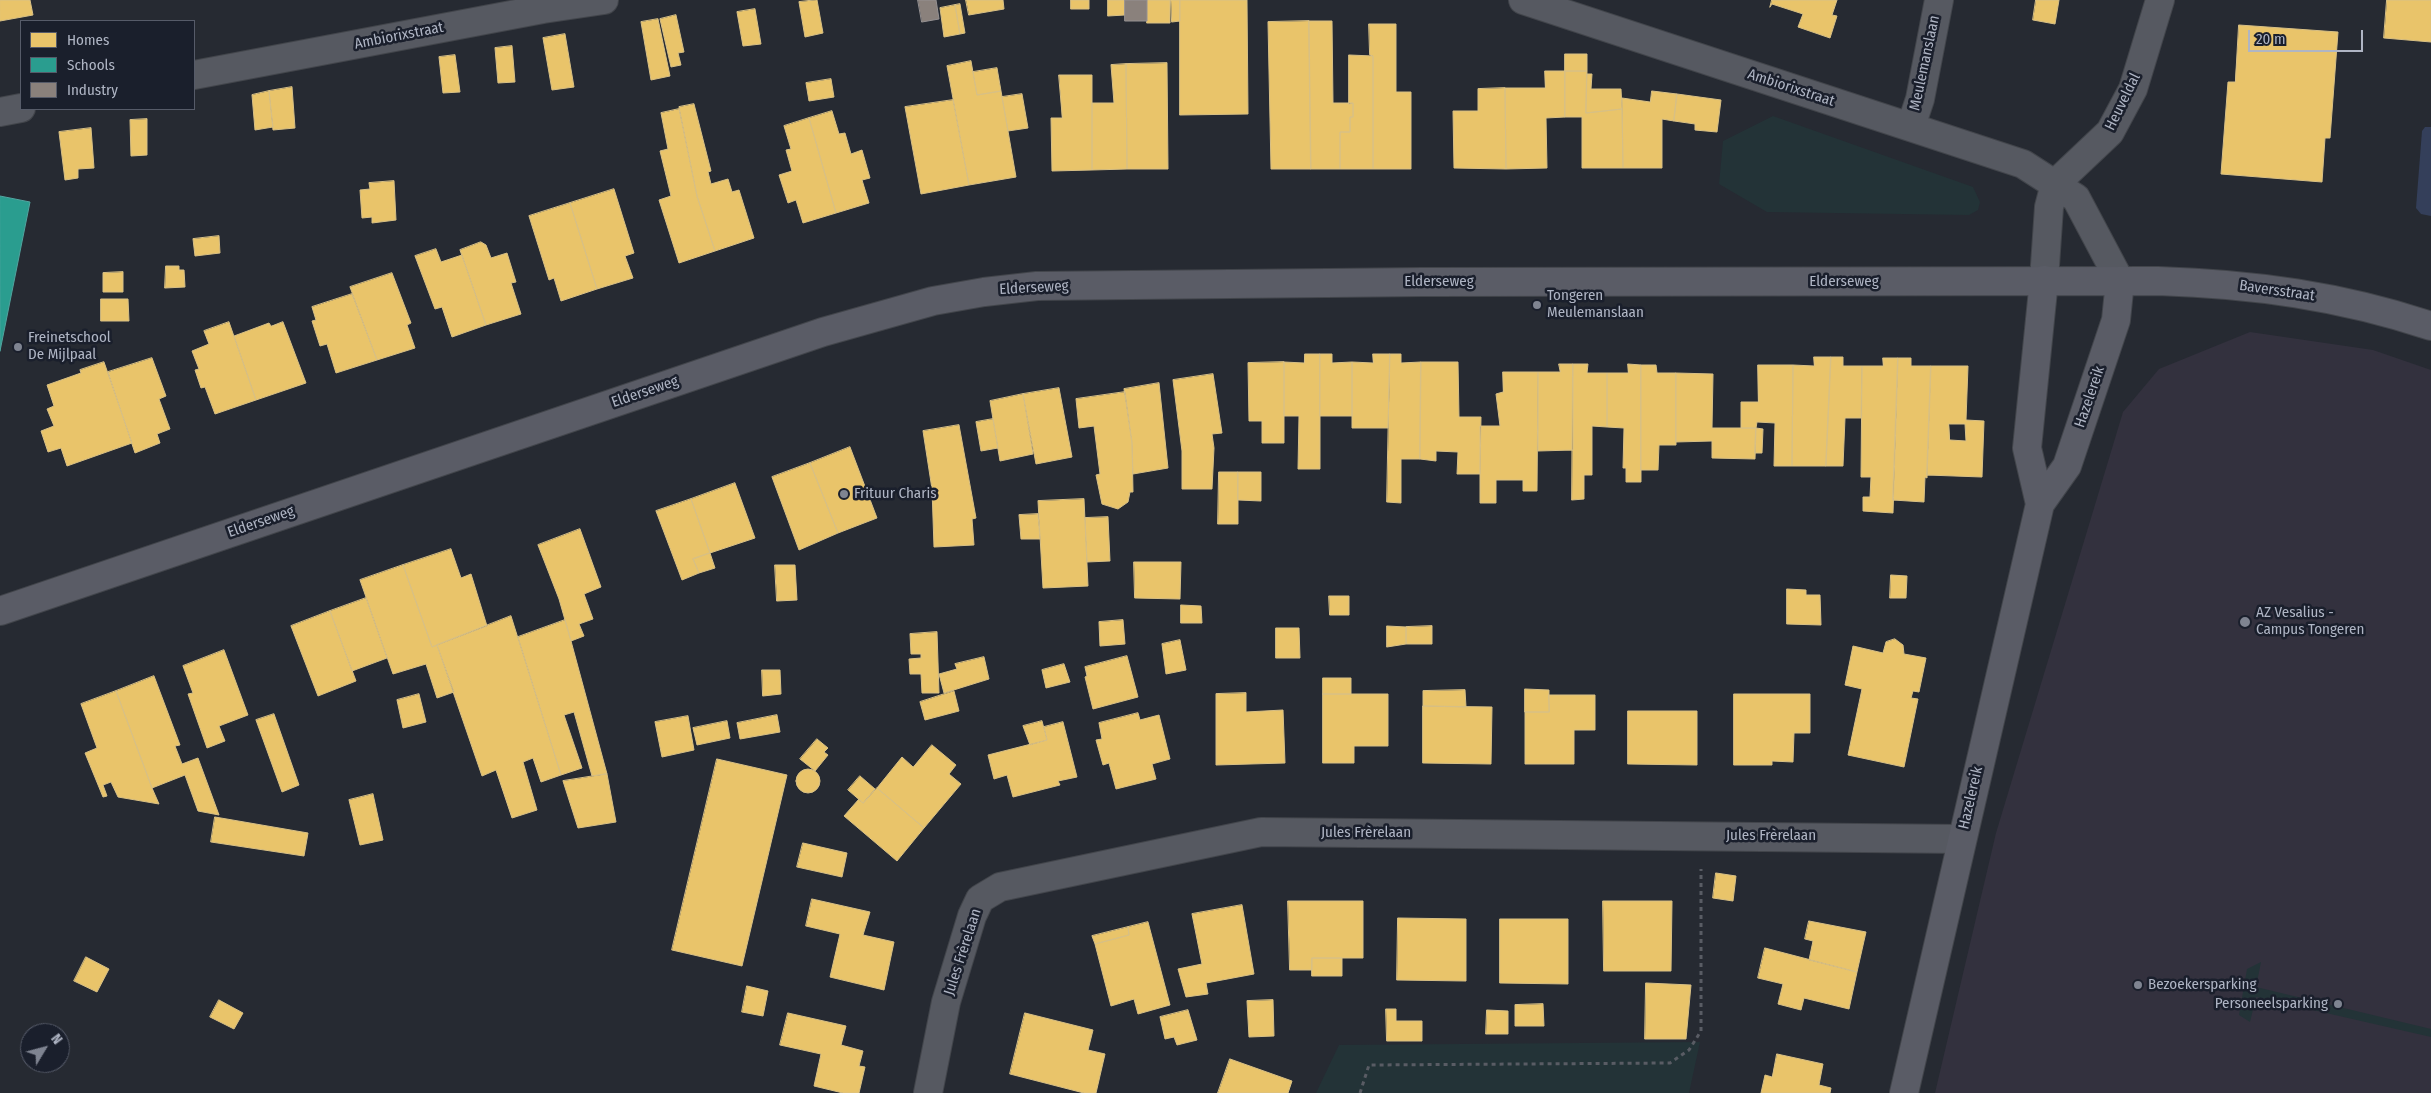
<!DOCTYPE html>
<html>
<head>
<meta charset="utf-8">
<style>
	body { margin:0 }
	#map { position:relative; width:2431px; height:1093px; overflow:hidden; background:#262a32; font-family:"Fira Sans Condensed",sans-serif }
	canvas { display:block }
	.legend { position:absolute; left:20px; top:20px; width:175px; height:90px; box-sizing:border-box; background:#1a1f2c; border:1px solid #565b69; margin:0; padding:6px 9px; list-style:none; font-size:15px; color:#afb5c4 }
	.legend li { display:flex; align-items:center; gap:10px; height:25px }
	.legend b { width:25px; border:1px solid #565b69 }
	.north { position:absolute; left:20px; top:1023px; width:50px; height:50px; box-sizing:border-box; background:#1a1f2c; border:1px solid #565b69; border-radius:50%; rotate:53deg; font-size:14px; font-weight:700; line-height:20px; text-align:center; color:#afb5c4 }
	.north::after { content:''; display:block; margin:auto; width:18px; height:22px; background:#7f8491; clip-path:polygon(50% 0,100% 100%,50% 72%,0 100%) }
	.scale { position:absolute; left:2248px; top:30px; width:115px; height:22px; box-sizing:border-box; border:2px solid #afb5c4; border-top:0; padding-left:6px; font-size:15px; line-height:18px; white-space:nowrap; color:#afb5c4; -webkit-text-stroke:4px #1a1f2c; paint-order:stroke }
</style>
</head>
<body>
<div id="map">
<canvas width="2431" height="1093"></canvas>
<ul class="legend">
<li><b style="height:14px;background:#e9c46a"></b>Homes</li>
<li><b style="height:14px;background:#2a9d8f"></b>Schools</li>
<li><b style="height:14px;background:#8a817c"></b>Industry</li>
</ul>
<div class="north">N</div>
<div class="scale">20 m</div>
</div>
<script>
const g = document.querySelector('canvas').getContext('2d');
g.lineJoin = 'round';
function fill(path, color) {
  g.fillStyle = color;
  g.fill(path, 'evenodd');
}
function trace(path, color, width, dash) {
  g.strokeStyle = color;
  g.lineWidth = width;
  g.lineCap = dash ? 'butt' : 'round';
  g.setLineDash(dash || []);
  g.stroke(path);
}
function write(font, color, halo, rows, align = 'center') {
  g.font = font + ' "Fira Sans Condensed",sans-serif';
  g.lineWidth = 5;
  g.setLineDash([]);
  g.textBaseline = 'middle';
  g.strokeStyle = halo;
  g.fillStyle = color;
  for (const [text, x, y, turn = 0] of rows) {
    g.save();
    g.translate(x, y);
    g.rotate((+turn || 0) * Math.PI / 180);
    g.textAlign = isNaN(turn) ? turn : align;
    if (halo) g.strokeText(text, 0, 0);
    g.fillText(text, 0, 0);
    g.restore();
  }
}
fill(new Path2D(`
	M2250 332 2373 350 2431 370V1093H1935L1996 833 2123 412 2159 369Z`), '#33313e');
fill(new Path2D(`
	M1773 116 1973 187 1980 202 1978 210 1969 215 1767 212 1719 184 1723 141Z
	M2261 962 2256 987 2431 1029V1037L2256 997 2250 1022 2239 1015 2247 969Z
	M1700 1042 1689 1093H1316L1339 1045Z`), '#233337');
fill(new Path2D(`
	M2425 127H2431V216L2421 214 2416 208 2422 131Z`), '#343f5a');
const homes = new Path2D(`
	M0 0H30L33 15 0 21Z
	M817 0 823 33 805 37 799 2Z
	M966 0H1003L1004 9 969 15Z
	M1071 0H1089V9H1071Z
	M1108 0H1125V15L1108 16Z
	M1147 0H1170V23H1147Z
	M1171 0H1180V21L1172 22Z
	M1180 0H1247L1248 114 1180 115Z
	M1772 0H1837L1832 15 1837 16 1830 38 1798 27 1803 14 1772 4 1770 7Z
	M2036 0H2059L2055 24 2033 20Z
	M2387 0H2431V42L2384 38Z
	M960 4 965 33 960 34 955 5Z
	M955 5 960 34 944 37 940 8Z
	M755 9 761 44 743 46 737 12Z
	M676 15 684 52 678 53 681 65 671 67 660 19Z
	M658 19 670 76 651 80 641 22Z
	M1309 21H1332L1333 103H1353V117H1350V132H1340V169H1311Z
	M1309 21 1311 169H1271L1268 22Z
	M1369 24H1396V92H1411V169H1373V56L1370 55Z
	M2239 25 2338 32 2330 138H2325L2322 182 2221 174 2228 82H2235Z
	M565 34 574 87 552 90 543 38Z
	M512 46 515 82 498 83 495 48Z
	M1565 54H1587V71H1565Z
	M455 55 460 92 443 93 439 57Z
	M1349 55 1373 56V169H1340V132H1350V117H1353V103L1349 104Z
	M971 61 977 95 1001 91 1016 177 969 185 947 66Z
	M1167 63 1168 169H1127L1126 64Z
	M1126 64 1127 169 1092 170V103H1114L1111 65Z
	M997 68 1001 91 977 95 973 72Z
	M1545 71H1565V117L1546 118 1547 168 1506 169 1505 88H1545Z
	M1565 71H1587L1586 113 1622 109 1623 168H1582V117H1565Z
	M1587 74H1592L1591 89H1621L1622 109 1586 113Z
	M1059 75H1092V170L1052 171 1051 118H1062Z
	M831 79 834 97 809 101 806 83Z
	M292 87 295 128 273 130 269 91Z
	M1505 88 1506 169 1454 168 1453 111H1478V89Z
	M269 91 273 127 255 130 252 95Z
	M1652 91 1677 94 1674 121 1662 119V168H1623L1622 98 1650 102Z
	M1022 94 1028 128 1008 131 1002 97Z
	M1677 94 1721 100 1717 132 1695 130V124L1674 121Z
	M953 100 969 185 921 194 905 107Z
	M694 104 711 171 708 172 711 184 728 179 732 192 739 190 754 238 715 251 697 196 679 107Z
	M679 109 697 196 715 251 679 263 659 200 671 196 660 151 668 149 661 113Z
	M832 111 839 134 845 133 851 154 862 150 870 178 862 180 869 203 836 213 809 118Z
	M809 118 836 213 803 223 796 200 788 203 779 175 792 171 786 150 791 149 784 126Z
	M147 119V155L131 156 130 120Z
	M91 128 94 168 78 169V178L65 180 59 132Z
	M394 181 396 220 372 223V217L362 218 360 190 370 189 369 183Z
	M614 189 634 253 625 256 633 278 597 289 570 203Z
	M570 203 597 289 561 301 554 278 549 280 529 216Z
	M219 236 220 253 195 256 193 239Z
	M481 242 486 245 491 258 507 253 516 282 511 283 521 314 486 325 460 250Z
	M436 249 441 262 462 255 486 325 452 337 442 307 435 309 415 256Z
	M166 266H179V270H184L185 287 165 288Z
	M123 272V292H103V273Z
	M392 273 411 323 407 325 415 348 377 360 350 287Z
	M352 294 377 360 336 373 327 344 320 346 312 321 316 320 312 307Z
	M101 299H128L129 321H101Z
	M229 322 256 400 215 414 205 387 201 388 195 370 199 369 192 351 209 344 204 331Z
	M283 322 306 383 256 400 234 336 269 323 271 326Z
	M1305 354H1320V469H1298L1299 416H1284V362L1304 363Z
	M1320 354H1332V363L1352 362V416H1320Z
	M1373 354H1390L1388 428H1352V362L1373 363Z
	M1390 354H1401V363L1421 362 1420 459H1401V503L1387 502Z
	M1814 357H1831L1826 466H1792L1793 365 1814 366Z
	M1831 357H1843V366H1862L1861 418H1845L1843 466H1826Z
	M152 358 166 396 159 399 170 429 157 434 160 443 135 453 108 372Z
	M1883 358H1898L1893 513 1863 511V497H1870L1871 477H1861L1862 366H1883Z
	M1898 358H1911V366H1931L1927 478 1925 477 1924 502 1893 500Z
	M104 362 132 443 67 466 61 448 48 452 41 431 54 426 47 409 54 406 47 385 81 373 80 370Z
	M1284 362V443H1262V421H1249L1248 363Z
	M1421 362H1458L1459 417H1481L1480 474H1457L1458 452 1436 451V461L1420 459Z
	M1559 364H1573V450L1538 451V372H1560Z
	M1573 364H1588L1587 373H1607V427L1592 426V475H1584V499L1572 500Z
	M1628 364 1641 365V482H1626V468H1623L1624 428 1607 427V373H1628Z
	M1641 365H1656L1657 373H1676V445H1659L1658 470H1641Z
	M1758 365H1793L1792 466H1774L1775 423 1757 422 1756 428H1741V402H1758Z
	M1931 366H1968L1966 420 1984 421 1982 477 1927 475ZM1949 424H1965L1966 441 1950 440Z
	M1503 372H1538L1537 491H1523V480H1496V503H1480V426H1500L1496 394 1503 392Z
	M1676 373 1713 374 1712 428H1756L1755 459 1712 458V441L1676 442Z
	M1213 374 1222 433 1212 434 1214 448 1212 489H1182V451L1173 380Z
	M1159 383 1168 468 1133 474 1132 443 1124 389Z
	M1059 388 1072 457 1036 464 1023 394Z
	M1125 392 1132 443 1133 492H1130L1128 502 1118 509 1102 504 1096 475 1100 474 1094 426 1079 428 1076 399Z
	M1023 394 1033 454 1000 461 990 401Z
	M993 419 998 448 981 451 976 422Z
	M959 425 976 518 972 519 974 545 934 547 932 489 923 431Z
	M1756 428 1763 429 1762 453H1755Z
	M850 447 877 518 838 533 810 463Z
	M810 463 838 533 799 550 772 477Z
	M1219 472H1238V524H1218Z
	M1238 472H1261V501L1238 500Z
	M735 483 755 538 710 553 691 499Z
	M691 499 710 553 693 559 699 573 682 580 656 511Z
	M1084 499 1088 586 1043 588 1038 501Z
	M1038 514 1040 539H1021L1019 515Z
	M1108 517 1110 561 1087 562 1085 518Z
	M580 529 601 587 584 594 593 619 579 624 584 636 571 641 559 599 538 545Z
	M451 549 461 578 471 574 487 626 432 647 403 565Z
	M710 553 715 568 699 573 693 559Z
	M1134 562H1181L1180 599 1135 598Z
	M403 565 432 647 437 645 454 692 437 698 426 664 393 674 360 580Z
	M775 565H795L797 600 777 601Z
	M1891 575 1907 576 1906 598H1890Z
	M1787 589 1806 590V595H1820L1821 625 1787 624Z
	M1329 596H1349V615H1330Z
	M366 598 387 658 352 671 330 611Z
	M1181 605 1201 606 1202 623H1181Z
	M330 611 356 681 318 696 291 626Z
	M511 616 561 775 541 782 533 758 523 762 537 810 512 818 496 770 482 776 437 645Z
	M565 620 571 641 607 774 592 776 574 712 564 715 582 768 561 775 518 637Z
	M1123 620 1125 644 1100 646 1099 622Z
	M1387 626 1406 627V644L1387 647Z
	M1432 626V644H1406V627Z
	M1276 628H1299L1300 658H1276Z
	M937 632 939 693H922L921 674H910L909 659 921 658V654H911L910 634Z
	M1895 639 1903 645 1904 654 1926 658 1919 692 1913 691 1911 698 1918 699 1904 767 1848 755 1862 689 1845 685 1853 646 1883 653 1886 642Z
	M1180 640 1186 670 1166 674 1162 644Z
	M224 650 248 715 219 726 225 741 207 748 188 694 193 693 183 666Z
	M1127 656 1138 697 1093 709 1085 677 1087 676 1085 667Z
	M984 657 989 679 944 693 939 674 957 669 955 664Z
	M1064 664 1070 682 1046 688 1042 670Z
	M762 670H780L781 694 763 696Z
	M154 676 180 745 175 746 182 764 198 758 219 815 198 811 185 775 152 788 116 691Z
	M1323 678H1351V694H1323Z
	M1525 689 1549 690V712H1525Z
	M1465 690 1466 707 1423 706V691Z
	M116 691 152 788 159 804 118 797 111 782 103 785 107 796 103 797 85 753 97 748 81 704Z
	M954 691 959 711 925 720 920 702Z
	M1246 693V712L1283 710 1285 763 1216 765V694Z
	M419 694 426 722 403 728 397 700Z
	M1323 694H1388V746H1354V763H1323Z
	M1734 694H1810V733H1794L1793 762 1772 761V765H1734Z
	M1549 695H1595V730H1574V764H1525V712H1549Z
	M1423 706 1492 707 1491 764 1423 763Z
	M1628 711H1697V765L1628 764Z
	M1138 713 1140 720 1159 715 1170 759 1152 764 1156 779 1116 789 1109 763 1103 765 1096 740 1102 739 1099 723Z
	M274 714 299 785 282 792 256 720Z
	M777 715 780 732 740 739 737 723Z
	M688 716 694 750 662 757 655 722Z
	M727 721 730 738 697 745 693 728Z
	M1042 721 1047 740 1030 745 1023 726Z
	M1063 722 1077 777 1058 781 1060 785 1013 797 1007 775 994 779 988 755 1047 740 1044 727Z
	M817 739 828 748 824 752 828 755 815 771 800 759Z
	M932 745 956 765 949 774 961 784 924 828 877 788 902 757 913 767Z
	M717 759 787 775 742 966 672 950Z
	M796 781a12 12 0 1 1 24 0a12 12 0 1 1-24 0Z
	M607 774 616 822 578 828 563 781Z
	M860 776 875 789 863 803 848 790Z
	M877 788 924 828 897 861 844 816 859 799 863 803Z
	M373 794 383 840 360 845 349 800Z
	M215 817 308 833 304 856 211 842Z
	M803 843 847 853 842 877 797 867Z
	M1716 873 1736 876 1733 901 1713 898Z
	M812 899 870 912 863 935 894 942 884 990 830 977 840 934 806 926Z
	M1288 901H1363V958H1312V970H1290Z
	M1603 901H1672L1671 971H1604Z
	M1242 905 1254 974 1206 983 1208 994 1186 997 1178 969 1202 964 1192 914Z
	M1398 918 1466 919V981L1397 980Z
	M1500 919H1568V984L1500 983Z
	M1809 921 1866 932 1857 972 1809 960 1813 941 1805 939Z
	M1148 922 1170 1005 1138 1014 1134 999 1111 1006 1095 944 1129 935 1128 927Z
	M1128 927 1129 935 1095 944 1092 936Z
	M1765 948 1857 972 1849 1009 1804 998 1801 1010 1778 1004 1783 984 1758 978Z
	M86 957 109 969 97 992 74 981Z
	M1312 958H1342V976H1312Z
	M1646 983 1691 985 1686 1039H1645Z
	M747 986 768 991 763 1016 742 1012Z
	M219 1000 243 1013 234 1029 210 1017Z
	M1273 1000 1274 1036 1249 1037 1247 1001Z
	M1543 1004 1544 1026H1515V1005Z
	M1386 1009H1396V1021H1422V1041H1387Z
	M1188 1010 1197 1040 1177 1045 1174 1037 1165 1039 1160 1017Z
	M1487 1010 1508 1011V1034H1486Z
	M788 1013 846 1026 841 1045 863 1051 859 1066 865 1067 859 1093H843L814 1086 821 1054 780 1045Z
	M1025 1013 1093 1030 1088 1050 1105 1054 1096 1093H1084L1010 1074Z
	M1777 1054 1823 1064 1819 1085 1831 1088 1830 1093H1761L1765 1075 1772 1077Z
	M1230 1059 1292 1081 1288 1093H1218Z`);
fill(homes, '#e9c46a');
trace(homes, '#d8c085', 1);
const schools = new Path2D(`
	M0 196 30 202 0 351Z`);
fill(schools, '#2a9d8f');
trace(schools, '#52a49f', 1);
const industry = new Path2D(`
	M918 0H936L939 19 922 22Z
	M1125 0H1147V21H1125Z`);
fill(industry, '#8a817c');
trace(industry, '#959192', 1);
const street = new Path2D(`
	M1523 0 2023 164 2076 198 2120 281
	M194 75 543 9 604 0
	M0 112 21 108
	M1911 126 1920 99 1939 0
	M2055 184 2110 132 2133 89 2160 0
	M2044 280 2049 207 2055 184
	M928 1093 946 1002 972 916 980 899 1000 887 1261 832 1962 839`);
const secondary = new Path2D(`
	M2040 504 2027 448 2044 280
	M0 611 823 332 933 301 984 292 1037 286 1423 282 2158 281C2253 284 2341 296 2431 326
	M1904 1093 2040 504 2067 466 2116 320 2120 281`);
trace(street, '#42454b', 30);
trace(secondary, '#42454b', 30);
trace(new Path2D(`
	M1360 1093 1369 1065 1670 1063 1689 1050 1701 1031V869`), '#595c64', 3, [4, 4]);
trace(street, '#565961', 28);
trace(secondary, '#5a5c66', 28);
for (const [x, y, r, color] of [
	[1537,305,5,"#7f8491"],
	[18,347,5,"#7f8491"],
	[844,494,5,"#7f8491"],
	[2245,622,6,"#7f8491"],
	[2138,985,5,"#7f8491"],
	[2338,1004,5,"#7f8491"]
]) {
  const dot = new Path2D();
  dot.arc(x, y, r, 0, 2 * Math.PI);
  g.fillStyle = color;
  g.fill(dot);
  trace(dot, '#1a1f2c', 2);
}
write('15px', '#afb5c4', '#1a1f2c', [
	["Ambiorixstraat",399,36,-11],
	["Meulemanslaan",1925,63,-78],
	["Ambiorixstraat",1791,88,18],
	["Heuveldal",2123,102,-64],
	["Elderseweg",1439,282],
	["Elderseweg",1844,282],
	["Elderseweg",1034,288,-3],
	["Baversstraat",2277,291,8],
	["Elderseweg",645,392,-19],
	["Hazelereik",2090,397,-71],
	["Elderseweg",261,522,-19],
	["Hazelereik",1971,798,-77],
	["Jules Frèrelaan",1366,833],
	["Jules Frèrelaan",1771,836],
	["Jules Frèrelaan",963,952,-72]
]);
write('15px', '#afb5c4', '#1a1f2c', [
	["Tongeren",1547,296],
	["Meulemanslaan",1547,313],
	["Freinetschool",28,338],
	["De Mijlpaal",28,355],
	["Frituur Charis",854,494],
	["AZ Vesalius -",2256,613],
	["Campus Tongeren",2256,630],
	["Bezoekersparking",2148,985],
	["Personeelsparking",2328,1004,"right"]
], 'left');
</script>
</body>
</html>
